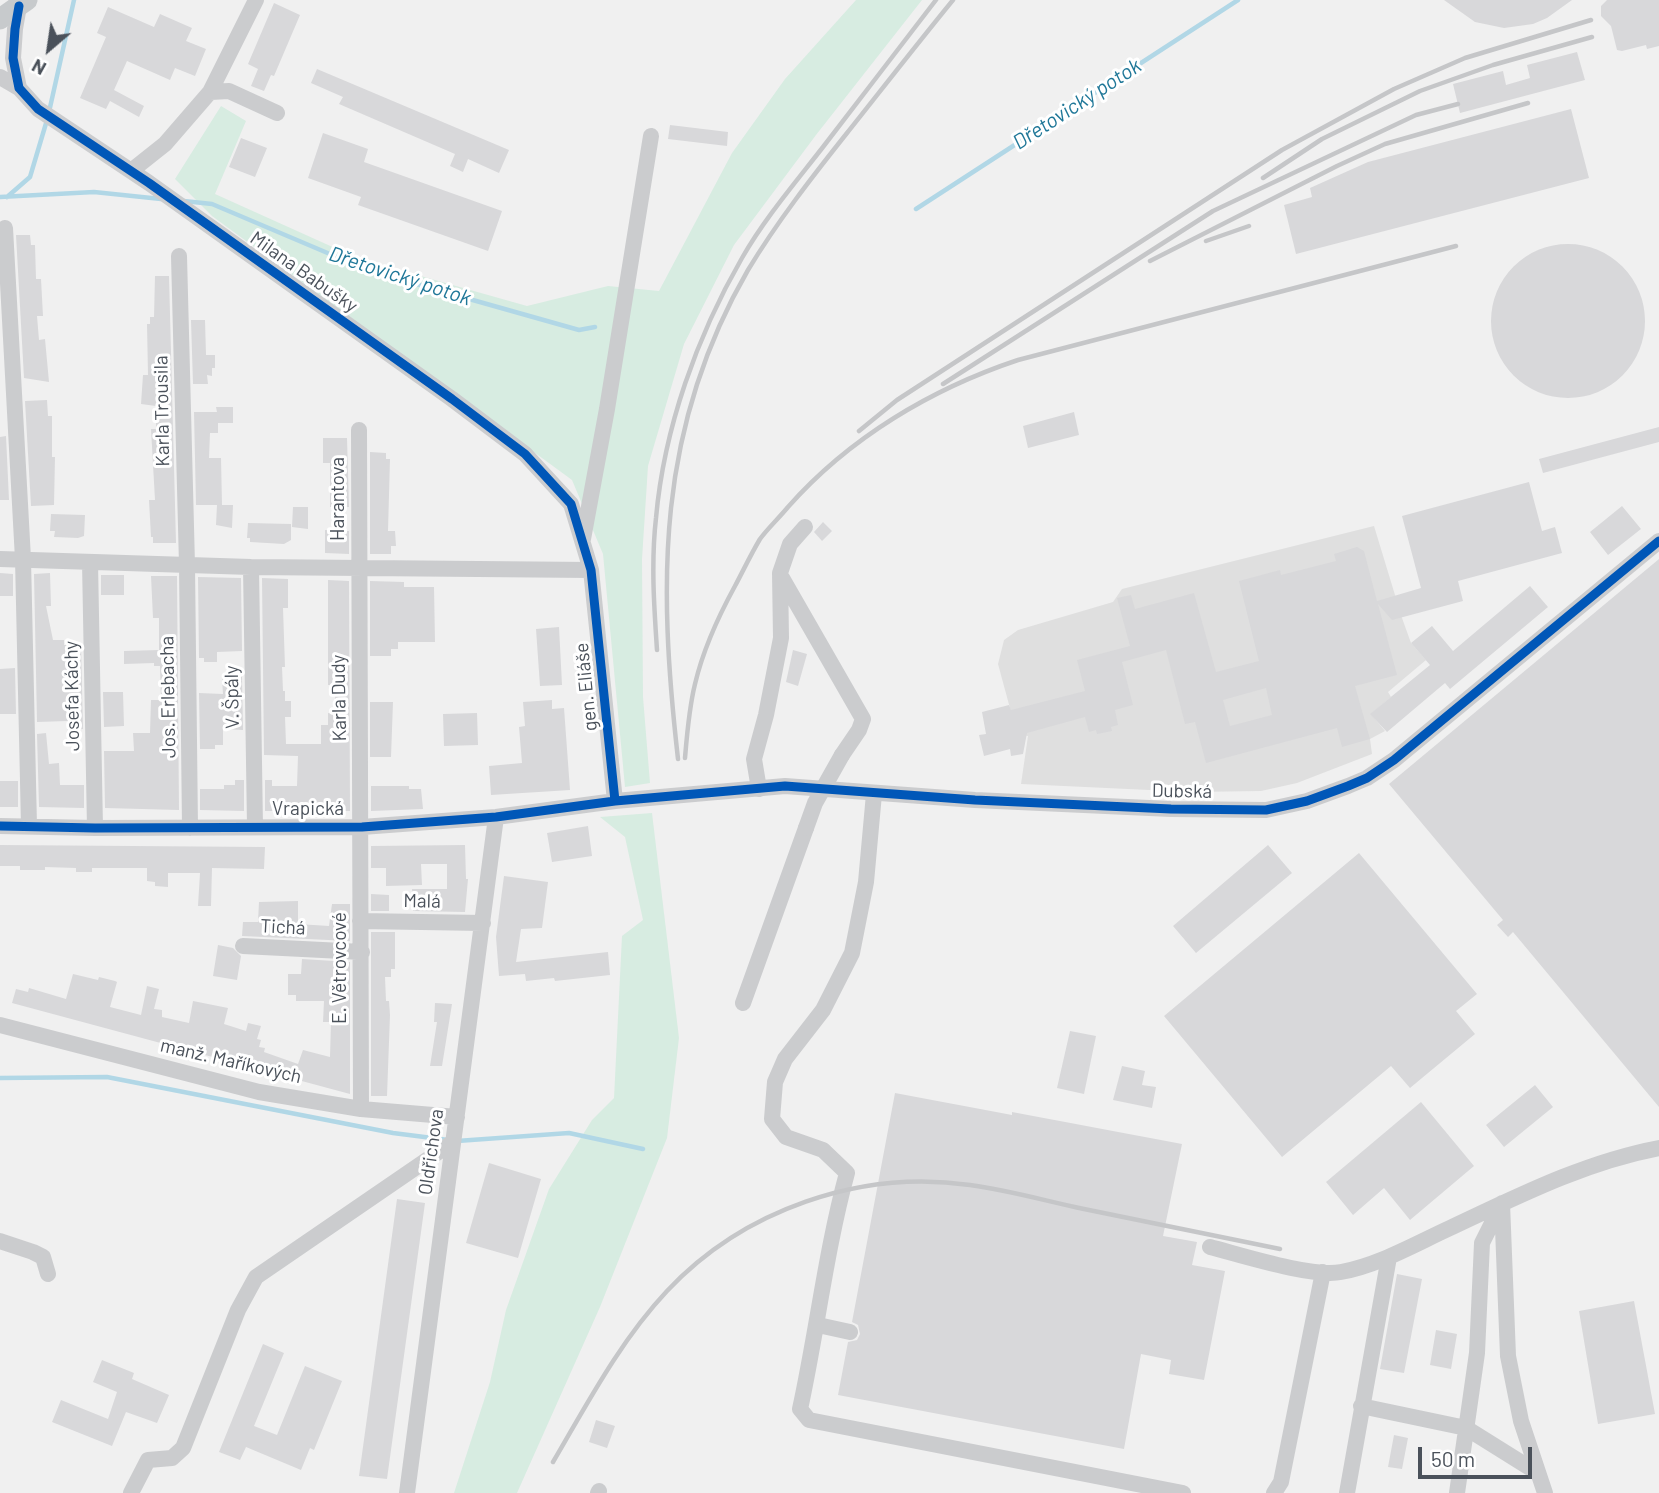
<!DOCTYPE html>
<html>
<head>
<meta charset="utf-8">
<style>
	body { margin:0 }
	#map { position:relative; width:1659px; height:1493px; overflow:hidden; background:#f0f0f0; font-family:Barlow,sans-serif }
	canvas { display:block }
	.north { position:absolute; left:14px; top:14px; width:70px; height:70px; -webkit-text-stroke:5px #fff; paint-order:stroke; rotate:209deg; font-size:19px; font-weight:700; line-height:28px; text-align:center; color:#4a515a }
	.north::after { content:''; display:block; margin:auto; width:24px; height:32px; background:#4a515a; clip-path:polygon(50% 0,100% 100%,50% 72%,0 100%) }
	.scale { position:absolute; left:1418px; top:1447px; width:114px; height:32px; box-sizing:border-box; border:4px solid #4a515a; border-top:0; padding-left:9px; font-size:21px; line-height:24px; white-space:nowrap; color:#4a515a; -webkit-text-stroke:5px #fff; paint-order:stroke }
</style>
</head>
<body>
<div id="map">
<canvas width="1659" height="1493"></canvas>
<div class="north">N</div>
<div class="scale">50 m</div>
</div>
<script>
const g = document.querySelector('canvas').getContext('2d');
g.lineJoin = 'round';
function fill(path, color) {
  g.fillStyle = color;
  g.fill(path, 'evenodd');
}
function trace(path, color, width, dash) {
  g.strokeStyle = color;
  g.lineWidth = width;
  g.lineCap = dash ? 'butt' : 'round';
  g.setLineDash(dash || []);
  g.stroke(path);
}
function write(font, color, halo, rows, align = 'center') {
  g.font = font + ' Barlow,sans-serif';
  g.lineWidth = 6;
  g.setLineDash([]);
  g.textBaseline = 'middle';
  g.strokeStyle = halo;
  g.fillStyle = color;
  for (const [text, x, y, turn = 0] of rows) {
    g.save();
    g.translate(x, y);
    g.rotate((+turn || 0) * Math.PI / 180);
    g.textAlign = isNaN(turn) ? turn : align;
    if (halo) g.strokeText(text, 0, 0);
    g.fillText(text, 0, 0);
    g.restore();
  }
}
fill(new Path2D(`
	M1374 526 1402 618 1411 643 1426 660 1388 692 1391 697 1371 714 1385 731 1370 739 1372 754 1297 783 1261 791 1192 792 1021 784 1028 736 1017 734 998 664 1004 640 1018 630 1113 602 1122 589Z`), '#dfdfdf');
fill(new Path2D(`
	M856 0H922L816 135 734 245 684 344 648 466 642 559 643 697 650 783 625 787 603 554 572 480 212 216 175 179 221 106 246 121 215 194 357 258 527 306 608 286 659 291 732 153 785 79Z
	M652 813 679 1038 667 1138 600 1307 517 1493H454L490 1382 506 1310 549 1189 592 1120 614 1098 622 936 643 920 625 837 600 817Z`), '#d7ece1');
trace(new Path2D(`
	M49 112 74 0
	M0 197 94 192 161 199
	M7 197 30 177 47 120
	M184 201 212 204 370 271 579 330 595 327
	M916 209 1238 0
	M0 1078 107 1077 393 1133 448 1140
	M457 1141 569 1133 643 1149`), '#b1d7e6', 4.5);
fill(new Path2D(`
	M1444 0H1572L1547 18 1533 24 1504 28 1475 22Z
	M1607 0H1659V46L1647 49 1646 45 1622 51 1617 50 1611 26 1601 16V6Z
	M274 3 300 15 274 76 271 75 264 91 251 86 258 69 248 64Z
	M108 7 154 27 160 14 192 28 186 41 206 49 195 76 175 68 170 80 127 61 114 90 144 106 139 117 110 101 106 109 80 98 106 37 97 33Z
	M1577 52 1585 80 1460 113 1453 84 1503 71 1506 85 1530 78 1527 65Z
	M317 69 509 150 499 173 468 159 463 172 450 166 455 154 339 104 343 97 311 83Z
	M1571 109 1589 178 1296 254 1284 205 1312 197 1310 188 1368 162Z
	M670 125 728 132 727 146 668 139Z
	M323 133 368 149 364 162 502 211 488 251 358 205 361 197 308 178Z
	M241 138 267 148 255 177 229 167Z
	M16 235H30L31 245H35L36 279H41L43 316H37L39 340 45 339 49 382 24 378Z
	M1491 321a77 77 0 1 1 154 0a77 77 0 1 1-154 0Z
	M155 276H169L176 543H153V537H151L149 500H155L151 429H156V406L141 404 143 375H148L147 324H150V317H154Z
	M191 320H205L206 355H215V368H212V376L207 375 208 384H193Z
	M47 400 48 416H52V457H55L54 505 31 506 25 401Z
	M216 407H233V423H218V433H210L209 458H221L222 505H196L194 412H217Z
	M1074 412 1079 435 1028 448 1023 426Z
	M1659 427V442L1543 473 1539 459Z
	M6 436 9 500H0V437Z
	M323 438H347L349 507H330V463H323Z
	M370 452 386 453V459H390L388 531H395L396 546H391V554H370Z
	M1529 482 1542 531 1555 527 1562 553 1458 581 1463 601 1392 620 1378 604 1397 675 1355 686 1370 739 1342 747 1337 728 1206 763 1195 722 1185 724 1166 650 1122 662 1133 705 1115 710 1118 725 1111 727 1112 731 1097 734 1096 730 1089 732 1085 717 1027 733 1023 754 1011 756 1010 749 984 756 979 735 986 734 982 712 1009 705 1011 710 1085 691 1077 660 1130 646 1117 598 1131 595 1135 609 1194 593 1216 672 1259 661 1239 581 1280 570 1281 575 1336 561 1334 554 1357 547 1364 551 1377 601 1421 588 1402 516ZM1266 688 1272 715 1230 726 1223 700Z
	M217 505H233L232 528 216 525Z
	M1622 506 1641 529 1608 555 1590 532Z
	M293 507H308V529L292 527Z
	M51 514 85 515 84 536 78 538 54 537 55 531H50Z
	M823 522 832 531 822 541 814 532Z
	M248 523 291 524V540L284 544 250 542V538H247Z
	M325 530 349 531V554L325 553Z
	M1659 559V1107L1513 932 1508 937 1497 925 1503 920 1389 784Z
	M0 573 13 574V596H0Z
	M50 573 51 606H46L53 640H64V645H81L83 729 67 730V721L37 722 34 574Z
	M101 575H124V595H101Z
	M151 576H177L179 810 105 808 104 751H134L133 733H150L151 700H161L160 666H154V663L124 664V651L159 650V618H153Z
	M198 577 241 578 242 651 217 652V662H204V658H199Z
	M262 578 288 579V608H283L285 667H282L283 691H285V701H291V717H285L286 744H321V725H328V713L335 714V685H328V580L349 581 350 811H265V780H272V786H297L298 756 264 755Z
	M370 581 404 582V587H434L435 642H398V649H391V656H370Z
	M1530 586 1548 607 1450 689 1445 683 1387 732 1370 714 1430 665 1411 643 1432 626 1453 651Z
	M559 627 562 685 540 686 536 629Z
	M793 650 807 654 798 686 786 682Z
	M15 668 16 714H0V669Z
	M242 677 243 730 223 729V745H215V749H200L199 693 223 694 222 678Z
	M103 692H123L124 726 104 727Z
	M552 700V709L564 708 570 790 491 795 489 766 522 763 519 727 525 726 523 702Z
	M370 702H393L391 757H370Z
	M477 713 478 745 444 746 443 714Z
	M46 733 49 764 59 763 60 785H84V808L39 807 37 734Z
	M235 780H244V811L200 810V789H224V785H235Z
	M0 781H18V807H0Z
	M371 786H409V789H421L423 809 371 811Z
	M588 826 592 856 552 862 547 833Z
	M0 845 265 847 264 869 212 868 211 906H198L200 873H168V887L155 886V882L147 881V868H92V872H76V868L45 867V870H20V866H0Z
	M465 845 466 879H468L465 912 413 911 412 889H447V864H421L422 885 386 886V868H371V846Z
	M1268 845 1292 873 1196 953 1173 926Z
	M1359 853 1477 994 1456 1011 1475 1034 1410 1088 1391 1066 1282 1157 1164 1016Z
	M504 876 548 882 542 928 521 929 516 962 608 952 610 975 555 981 554 978 526 981 525 974 499 976 496 937Z
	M371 894 389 895V911H371Z
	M298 901V924L329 926 332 904H350V941L242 936 243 922H258L259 902Z
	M371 932H395V969H391V977H385L386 1001H389L390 1015 387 1096H371Z
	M218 945 233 948 241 956 237 980 213 976Z
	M302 959 350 962V1094L12 1003 16 989 28 992 29 988 66 999 73 974 98 980 99 977 115 981 117 982 110 1007 141 1015 147 986 159 989 154 1009 162 1010V1017L189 1023 193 1001 228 1008 224 1024 246 1031 248 1023 261 1026 257 1039 261 1040 259 1047 265 1048 264 1052 298 1064 303 1050 330 1057 331 1022H323L324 1001H296V995H288V974H301Z
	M435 1003 452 1004 442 1066H430L437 1022H434Z
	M1070 1031 1096 1036 1084 1094 1057 1088Z
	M1122 1066 1145 1071 1142 1085 1156 1087 1152 1108 1113 1100Z
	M1535 1085 1553 1107 1504 1147 1486 1125Z
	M895 1093 1012 1115V1112L1182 1144 1163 1236 1197 1242 1192 1265 1225 1271 1204 1380 1169 1374 1171 1360 1141 1354 1124 1449 838 1395 848 1342 857 1340 860 1334 858 1325 852 1322Z
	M1421 1102 1474 1166 1410 1220 1384 1188 1353 1215 1326 1182Z
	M489 1163 541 1179 518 1258 466 1243Z
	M397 1199 425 1203 387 1479 359 1476Z
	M1397 1274 1422 1279 1404 1373 1380 1369Z
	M1634 1301 1655 1414 1598 1424 1579 1311Z
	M1436 1330 1457 1334 1451 1369 1430 1365Z
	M263 1344 284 1353 254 1426 277 1435 305 1366 342 1381 314 1450 310 1448 301 1470 246 1447 240 1460 219 1452Z
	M102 1360 134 1373 132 1379 169 1395 157 1423 126 1412 112 1446 52 1422 61 1400 108 1419 117 1392 93 1382Z
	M596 1420 615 1426 607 1448 589 1442Z
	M1394 1435 1408 1438 1402 1469 1388 1467Z`), '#d8d8da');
trace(new Path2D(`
	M19 6 15 29 13 58 19 88 38 109 149 183 452 399 525 454 571 504 591 570 615 801
	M0 77 19 88
	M210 92 229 91 277 113
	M131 171 165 144 210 92 256 0
	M5 228 23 559 29 826
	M179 256 187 565 190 828
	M359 430 361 1109
	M583 539 607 409 651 136
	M0 559 251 567 591 570
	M90 562 95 828
	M251 567 255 827
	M782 578 863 719 859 730 842 755
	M759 789 754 759 766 715 781 638 780 573 790 544 805 527
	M874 794 866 882 852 953 823 1010 785 1059 775 1082 772 1119 786 1137 823 1150 847 1173C826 1250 817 1331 800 1409L809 1420 1183 1493
	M0 826 95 828 362 827 496 817 615 801 785 786 975 800 1171 809 1266 810 1307 801 1348 786 1367 778 1394 760 1659 541
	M360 921 483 923
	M243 946 362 952
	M743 1003 806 828
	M0 1025 259 1092 361 1109 457 1117
	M0 1241 33 1252 43 1257 48 1274
	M1210 1247C1241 1255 1313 1278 1341 1272 1379 1265 1415 1244 1450 1228 1518 1196 1585 1162 1659 1148
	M818 1325 850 1332
	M1361 1406 1466 1428 1538 1473
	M131 1493 148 1460 172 1458 183 1448 238 1310 256 1277 453 1142
	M407 1493 496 817
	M598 1493 599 1491
	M1274 1493 1281 1482 1323 1272
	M1347 1493 1389 1257
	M1457 1493 1477 1353 1482 1243 1502 1203 1508 1356 1521 1421 1545 1493`), '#cbccce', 16);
trace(new Path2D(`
	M0 19 27 0`), '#c7cacc', 21);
trace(new Path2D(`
	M1263 178 1322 139 1420 91 1493 65 1592 37
	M1206 241 1249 226
	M1150 261 1337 166 1385 144 1528 103
	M943 384 1213 211 1416 115 1458 104
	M859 431 897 400 1282 150 1394 89 1465 58 1591 20
	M657 650C654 606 651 562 656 518 664 428 697 336 742 258 765 218 795 183 823 147 861 98 898 49 936 0
	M685 758C687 734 689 708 695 684 703 650 718 617 735 586 743 571 751 554 760 539 768 528 779 518 788 507 849 438 931 389 1018 360L1456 246
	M678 759C658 583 656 429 748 270 777 222 812 177 847 133 882 89 917 44 953 0
	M553 1462C587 1404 620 1341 667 1291 743 1210 860 1169 970 1185 1008 1190 1046 1201 1084 1209 1149 1222 1215 1236 1280 1249`), '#c5c6c8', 4.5);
trace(new Path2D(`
	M806 828 815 803 842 755`), '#cbccce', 16);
trace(new Path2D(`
	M19 6 15 29 13 58 19 88 38 109 149 183 452 399 525 454 571 504 591 570 615 801
	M0 826 95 828 362 827 496 817 615 801 785 786 975 800 1171 809 1266 810 1307 801 1348 786 1367 778 1394 760 1659 541`), '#0057b8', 9);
write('19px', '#4a515a', '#fff', [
	["Milana Babušky",304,272,35],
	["Karla Trousila",162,411,-91],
	["Harantova",338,499,-90],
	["gen. Eliáše",586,687,-96],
	["Josefa Káchy",72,696,-91],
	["Jos. Erlebacha",168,697,-91],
	["V. Špály",232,697,-91],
	["Karla Dudy",339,698,-91],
	["Dubská",1182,791,1],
	["Vrapická",308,809],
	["Malá",422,901,1],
	["Tichá",283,927,3],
	["E. Větrovcové",340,968,-90],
	["manž. Maříkových",231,1061,13],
	["Oldřichova",431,1152,-82]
]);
write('italic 21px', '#1f7798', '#fff', [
	["Dřetovický potok",1077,104,-33],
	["Dřetovický potok",400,276,18]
]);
</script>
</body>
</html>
